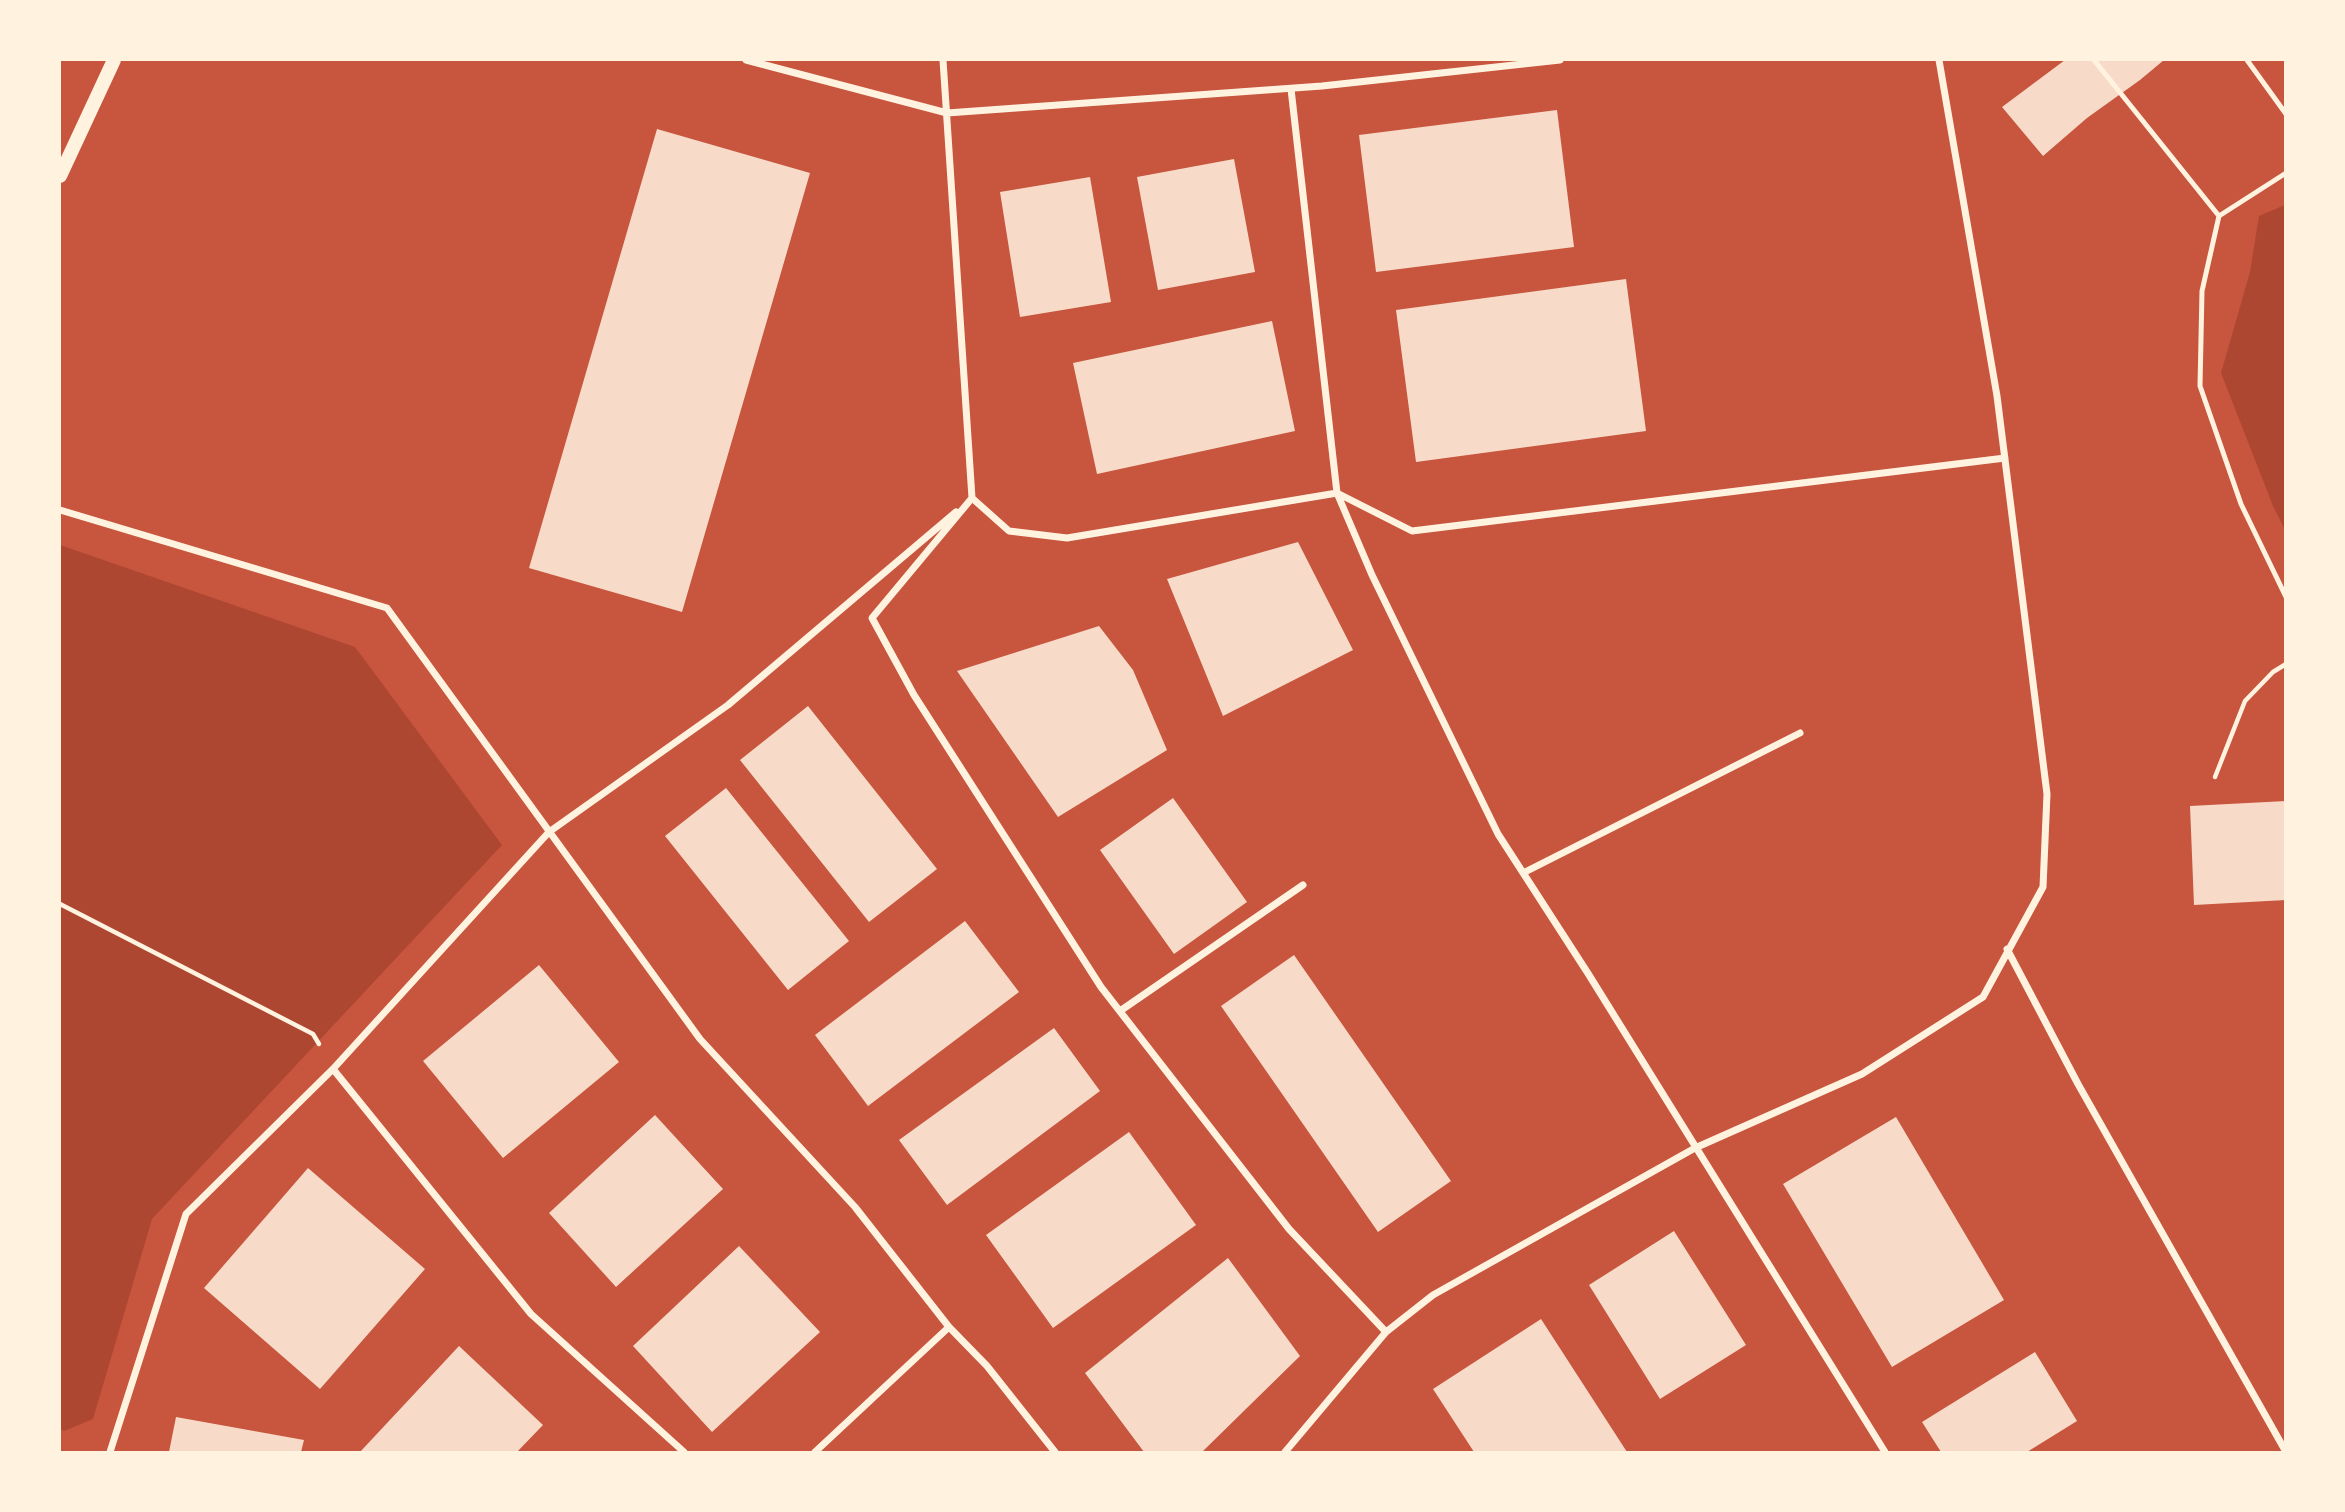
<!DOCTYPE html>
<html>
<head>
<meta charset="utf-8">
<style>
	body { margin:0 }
	#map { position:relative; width:2345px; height:1512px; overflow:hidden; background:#c8553d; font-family:Figtree,sans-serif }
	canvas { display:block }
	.frame { position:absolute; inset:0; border:61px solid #fff3e0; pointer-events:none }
</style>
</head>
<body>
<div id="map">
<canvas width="2345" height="1512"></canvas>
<div class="frame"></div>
</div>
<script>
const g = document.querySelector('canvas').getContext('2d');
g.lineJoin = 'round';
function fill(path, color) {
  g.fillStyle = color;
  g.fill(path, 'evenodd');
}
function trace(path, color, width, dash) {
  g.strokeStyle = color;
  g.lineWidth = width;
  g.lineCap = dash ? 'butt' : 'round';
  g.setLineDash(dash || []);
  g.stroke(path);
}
fill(new Path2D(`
	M2285 205V530L2273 506 2221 373 2250 272 2259 216Z
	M60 545 355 647 502 845 152 1219 93 1419 64 1431 60 1429Z`), '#ae4732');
fill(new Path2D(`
	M2065 60H2164L2140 80 2087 118 2043 156 2002 107Z
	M1557 110 1574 247 1376 272 1359 135Z
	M657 129 810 173 682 612 529 568Z
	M1234 159 1255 272 1158 290 1137 177Z
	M1090 177 1111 302 1020 317 1000 192Z
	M1626 279 1646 431 1416 462 1396 310Z
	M1272 321 1295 431 1097 474 1073 363Z
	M1298 542 1353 650 1223 716 1167 579Z
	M1099 626 1133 670 1167 750 1058 817 957 671Z
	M808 706 937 869 869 922 740 760Z
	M726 788 849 941 788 990 665 836Z
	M1173 798 1247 902 1174 954 1100 850Z
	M2286 801V900L2194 905 2190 806Z
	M965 921 1019 992 868 1106 815 1035Z
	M1294 955 1451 1181 1378 1232 1221 1006Z
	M539 965 619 1062 503 1158 423 1061Z
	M1054 1028 1100 1091 947 1205 899 1140Z
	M655 1115 723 1189 616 1287 549 1213Z
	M1896 1117 2004 1300 1892 1367 1783 1184Z
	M1129 1132 1196 1225 1053 1328 986 1235Z
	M308 1168 425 1269 320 1389 204 1288Z
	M1674 1231 1746 1345 1660 1399 1589 1285Z
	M739 1246 820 1332 712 1432 633 1346Z
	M1228 1258 1300 1356 1202 1452H1144L1085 1373Z
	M1541 1319 1627 1452H1474L1433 1389Z
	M459 1346 543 1425 517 1452H360Z
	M2035 1352 2077 1421 2027 1452H1941L1922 1422Z
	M176 1417 304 1440 301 1452H169Z`), '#f7dbc8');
trace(new Path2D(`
	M2215 777 2245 701 2273 672 2286 664
	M60 904 313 1034 319 1044`), '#fff3e0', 4.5);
trace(new Path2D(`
	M2094 60 2219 216
	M2247 60 2286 114
	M2286 173 2219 216 2202 291 2200 386 2241 504 2286 597`), '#fff3e0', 5);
trace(new Path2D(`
	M746 60 947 113 1322 86 1560 60
	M943 60 972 498 872 618 914 695 1101 987 1289 1229 1386 1332
	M1291 89 1337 493 1372 575 1498 834 1589 975 1885 1452
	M972 498 1009 531 1067 538 1337 493 1412 531 2005 458
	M60 510 387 608 700 1039 855 1207 949 1327 987 1366 1055 1452
	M1523 873 1800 733
	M2007 949 2078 1084 2286 1452
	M1120 1011 1303 885
	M333 1069 531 1314 684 1452
	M110 1452 186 1214 333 1069 549 832 728 705 956 512
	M815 1452 949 1327
	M1285 1452 1386 1332 1433 1295 1695 1148 1862 1074 1983 997 2043 887 2047 794 1997 396 1939 60`), '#fff3e0', 7);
trace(new Path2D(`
	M60 176 114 60`), '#fff3e0', 14);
</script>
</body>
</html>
